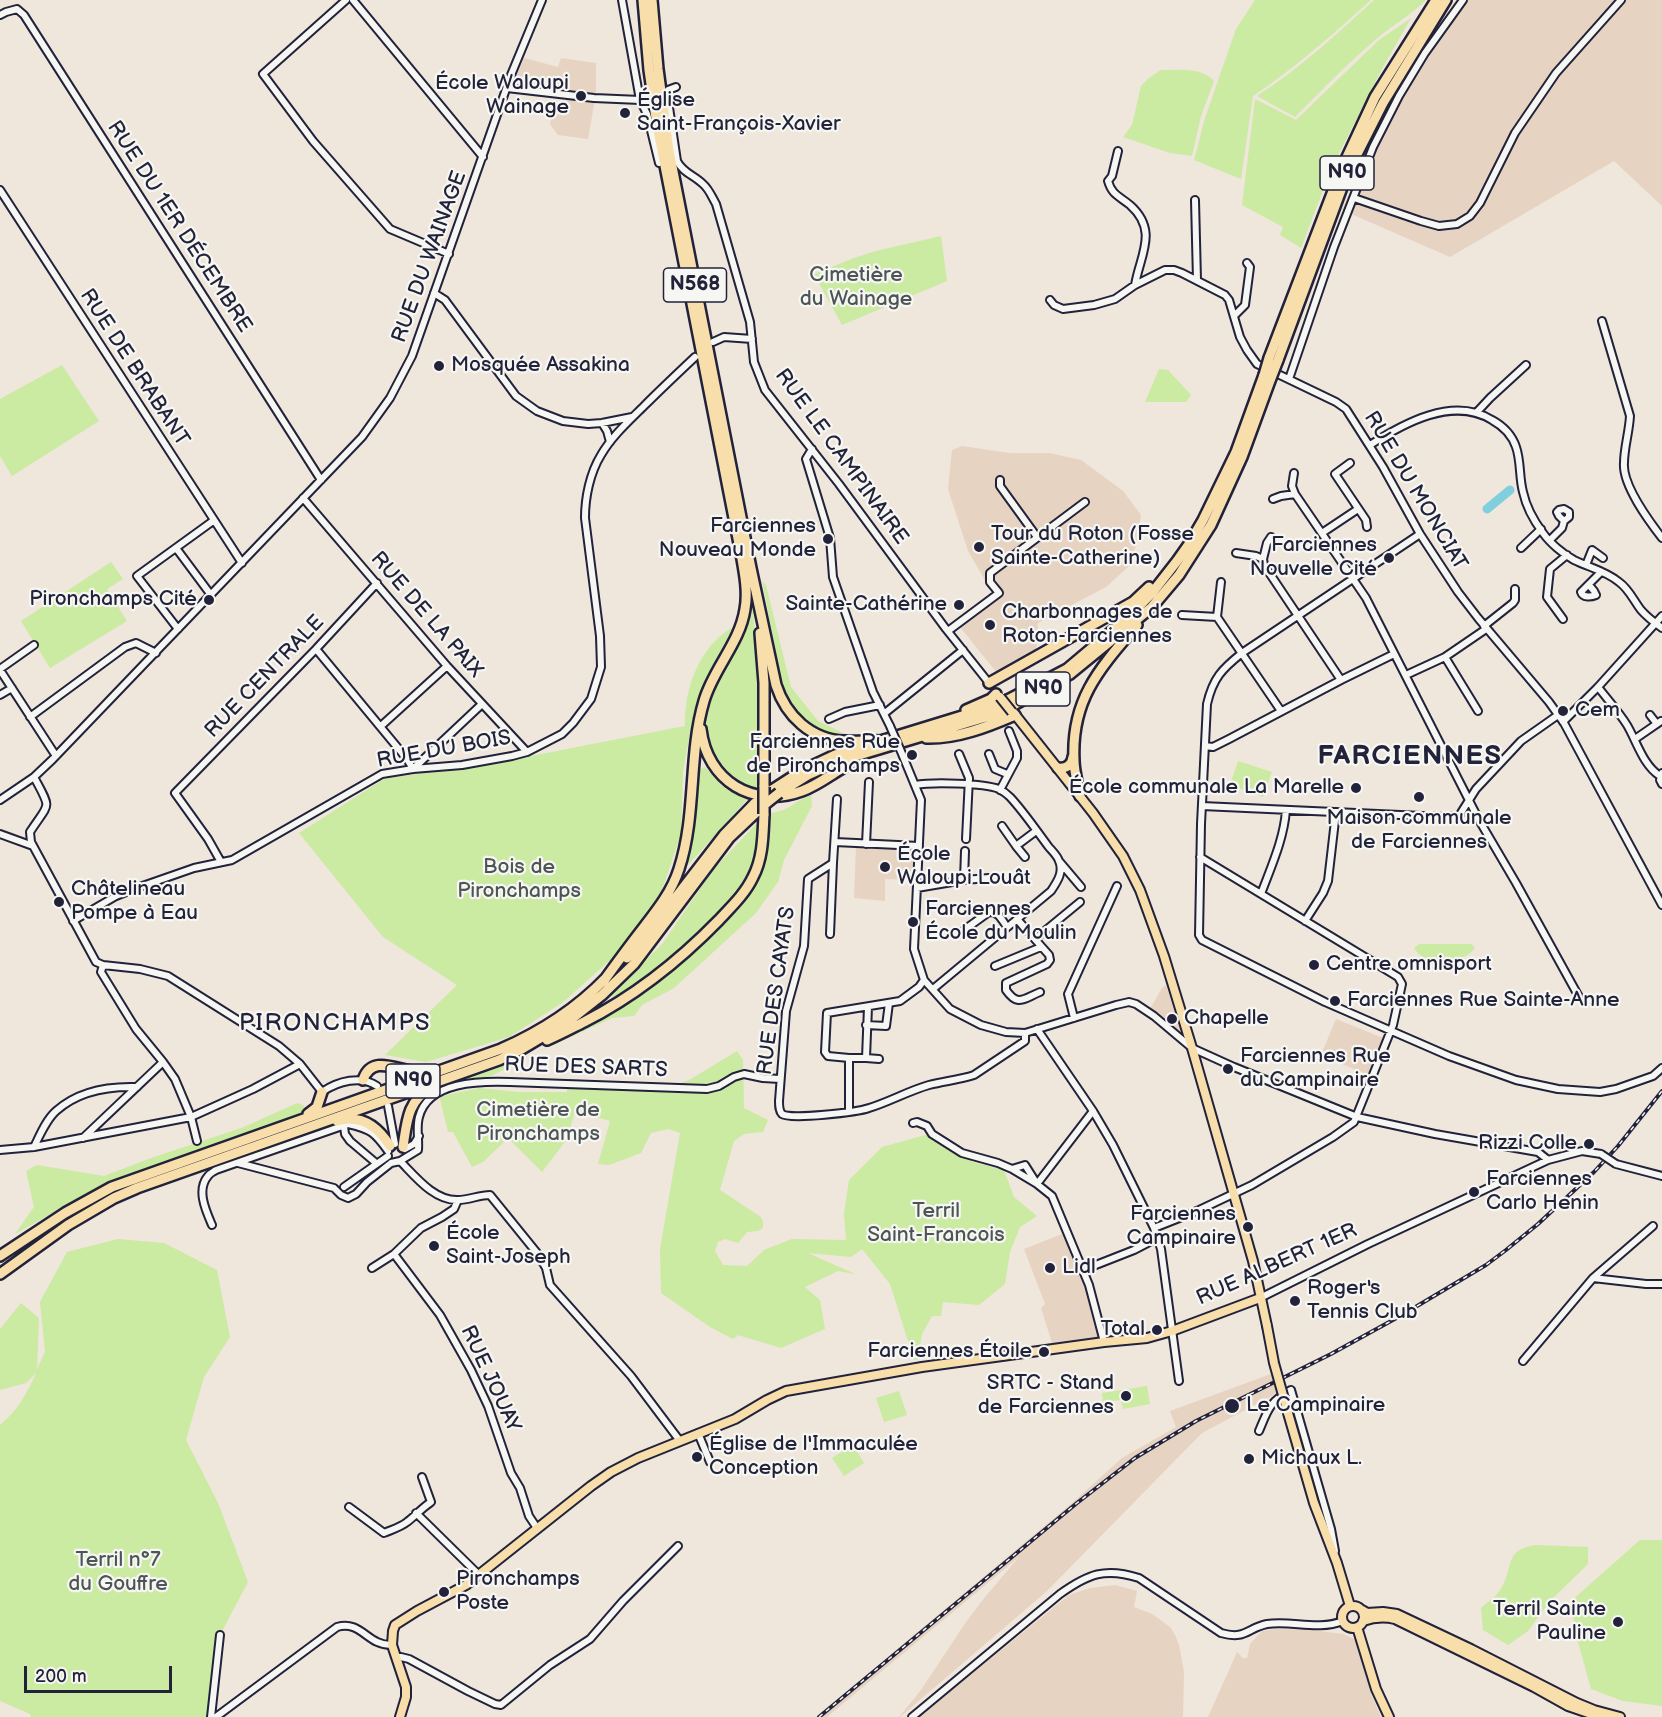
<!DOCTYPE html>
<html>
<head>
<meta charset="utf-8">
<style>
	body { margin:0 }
	#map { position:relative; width:1662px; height:1717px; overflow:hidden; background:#efe6dc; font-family:"Balsamiq Sans",sans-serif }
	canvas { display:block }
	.scale { position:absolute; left:24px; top:1666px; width:148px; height:27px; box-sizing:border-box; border:3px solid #22223b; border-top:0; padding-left:8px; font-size:18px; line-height:21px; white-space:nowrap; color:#22223b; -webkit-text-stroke:4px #f6f6f2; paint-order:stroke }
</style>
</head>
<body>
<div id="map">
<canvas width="1662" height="1717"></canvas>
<div class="scale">200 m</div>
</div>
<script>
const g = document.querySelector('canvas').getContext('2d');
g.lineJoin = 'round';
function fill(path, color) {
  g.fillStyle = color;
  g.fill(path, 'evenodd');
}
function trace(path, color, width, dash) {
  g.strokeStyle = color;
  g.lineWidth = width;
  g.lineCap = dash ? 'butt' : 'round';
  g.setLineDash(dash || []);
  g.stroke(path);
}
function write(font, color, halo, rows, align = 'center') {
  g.font = font + ' "Balsamiq Sans",sans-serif';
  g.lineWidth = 4.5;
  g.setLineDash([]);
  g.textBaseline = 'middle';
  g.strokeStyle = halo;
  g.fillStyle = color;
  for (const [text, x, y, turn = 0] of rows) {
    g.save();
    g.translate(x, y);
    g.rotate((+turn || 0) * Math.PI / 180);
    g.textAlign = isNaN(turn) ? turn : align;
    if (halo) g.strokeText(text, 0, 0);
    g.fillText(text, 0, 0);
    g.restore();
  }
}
fill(new Path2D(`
	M1456 0H1662V206L1614 161 1450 257 1342 210 1374 137 1399 86Z
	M524 58 558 67 561 58 596 63V93L588 139 558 135 550 124 552 112 565 113 567 92 518 88 515 80Z
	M962 446 1009 453H1049L1081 460 1123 491 1141 515 1137 543 1128 567 1106 587 1038 623 1036 650 997 673 956 622 993 594 968 551 948 489 952 450Z
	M856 847 912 849 915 855 913 880 885 879V901L854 898Z
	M1166 985 1181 1032 1179 1033 1150 1009 1162 988Z
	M1336 1019 1383 1038 1368 1075 1321 1055Z
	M1062 1234H1065L1087 1287 1100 1336 1098 1340 1053 1346 1041 1308 1045 1304 1024 1249Z
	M1271 1374 1277 1393 1202 1433 1047 1591 900 1717H899L921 1690 966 1622 985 1597 1019 1557 827 1717H816L1072 1503 1122 1458 1176 1427 1170 1411Z
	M1115 1585 1137 1591 1134 1607 1152 1614 1162 1621 1171 1628 1175 1635 1179 1645 1184 1672 1183 1717H919L1069 1595 1090 1588Z
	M1276 1629 1312 1630 1343 1634 1356 1640 1371 1694 1381 1717H1208L1237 1652 1243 1658H1247L1250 1644 1262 1631Z`), '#e7d3c2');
fill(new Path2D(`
	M1255 0H1371C1333 34 1295 68 1253 96L1241 179 1194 160 1205 118 1236 29Z
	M1374 0H1426C1409 17 1392 25 1375 40 1347 64 1321 91 1295 117L1257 96C1299 69 1337 34 1374 0Z
	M1411 18 1383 67 1331 169 1301 248 1280 235 1283 227 1242 205 1255 99 1296 120 1379 40Z
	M1161 70C1178 70 1202 67 1214 81L1201 116 1192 156 1170 153 1123 137 1132 125 1141 86 1149 78Z
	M941 236 947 281 842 325 814 274 854 258 876 251Z
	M62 365 99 421 12 476 0 456V399Z
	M1159 369 1168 370 1191 395 1186 402H1145Z
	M111 562 123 579 107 589 127 621 50 668 21 621Z
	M762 581 766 585 791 687 818 721 843 733H829L819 731 803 720 792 706 783 689Z
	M753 608C758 668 760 728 758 789H745L721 772 709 748 702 722 715 677Z
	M731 628 730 637 694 712 683 771 681 834 661 893 617 954 562 1003 509 1037 426 1062 385 1055 457 985 383 937 299 833 384 779 536 755 685 726C684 689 699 648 731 628Z
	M1238 761 1272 772 1263 797 1230 785Z
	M705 767 722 786 747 799 729 820 686 867 692 843 698 770Z
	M811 795 812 806 784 860 778 882 756 913 674 988 642 1005 634 1016 612 1018 535 1053 606 1017 651 987 702 945 743 905 758 882 766 855 769 813C789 812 794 801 811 795Z
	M758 822 756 851 752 871 731 901 685 948 621 995 609 997 663 943 712 871Z
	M1419 944H1471L1475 948C1463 965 1424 967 1414 948Z
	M737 1051 743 1060 744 1108 768 1120 763 1132 744 1134 734 1141 720 1190 761 1217 763 1222V1228L758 1231 747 1232 738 1243 725 1239 718 1242 715 1251 723 1265 747 1266 764 1250 792 1239 846 1240 844 1214 849 1180 882 1147 929 1134 973 1162 1004 1170 1014 1197 1037 1216 1020 1227 1010 1252 1005 1284 979 1305 943 1302 941 1316H932L922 1334 918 1359 914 1360 890 1284 862 1249 851 1257 808 1253 855 1274 838 1271 805 1287 820 1300 825 1329 781 1348 738 1335 733 1339 710 1327 661 1293 660 1249 680 1133 668 1129 651 1133 641 1153 609 1165 598 1164 610 1121 575 1111 567 1139 542 1172 508 1138 483 1162 472 1167 453 1132H448L440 1099 442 1096 479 1088 519 1092H567V1087L666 1089 691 1079Z
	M527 1056 525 1059 491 1076 468 1081 432 1094 434 1090Z
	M297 1103 303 1105 305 1108 301 1114 107 1183 15 1234 34 1207 26 1171 37 1165 104 1176 151 1158 244 1127Z
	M118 1239 164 1243 217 1270 230 1337 204 1377 186 1440 218 1503 248 1582 221 1633 209 1717H31L30 1714 0 1701V1425C17 1411 27 1394 36 1373L26 1383 0 1390V1329L21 1303 39 1318 37 1369 45 1352 40 1302 67 1252Z
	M1147 1386 1150 1404 1123 1409 1121 1400 1103 1402 1102 1393Z
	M899 1391 907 1415 884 1422 876 1398Z
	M853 1445 864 1463 844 1476 832 1458Z
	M1640 1540H1662V1706L1623 1701 1591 1689 1578 1642 1570 1602Z
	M1536 1545 1588 1547V1564L1550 1601 1528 1631 1508 1645 1483 1630 1481 1608C1488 1602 1498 1595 1502 1587 1514 1565 1504 1550 1536 1545Z`), '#cbeaa2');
trace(new Path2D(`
	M1487 509 1510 490`), '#80cfdc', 9);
const minor = new Path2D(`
	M346 0 263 74 313 141 390 229 449 254
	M353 0 483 157
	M622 0 640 100 647 114 659 163
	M0 15 6 12 17 9 24 15 321 480
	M676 87 668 90 667 94 677 161C683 173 694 175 703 184 709 189 712 197 716 204L750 322 754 362 765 390 839 484 946 629 989 683
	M507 88 594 98 640 100
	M1118 151 1112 176 1108 181C1112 195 1119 196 1130 205 1159 231 1140 255 1135 285
	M0 190 242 563
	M1354 198 1421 221 1439 226 1457 224 1470 216 1480 203 1515 133 1556 73 1621 0
	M1195 200 1197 280
	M434 293 445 300 516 396 537 411 563 421 588 424 602 423 632 417
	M1050 300 1054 305 1063 309 1094 305 1115 299 1135 285 1165 270H1174L1182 273 1225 295 1229 300 1240 337 1247 350 1257 364 1336 402 1346 409 1383 467 1420 534 1458 592 1478 618 1549 702 1564 723 1662 905
	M1234 316 1245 305 1250 267 1247 263
	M1602 321 1630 416C1629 433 1624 448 1624 463 1622 485 1649 521 1662 538
	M713 342 724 337 752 339
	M1289 379 1334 247 1373 147 1399 96 1425 53 1463 0
	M1477 412 1490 398 1526 365
	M602 423 607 431 610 442
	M1370 445C1404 423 1453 396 1492 420 1503 426 1512 435 1516 447 1521 461 1519 477 1523 492 1526 506 1534 521 1543 533 1550 543 1563 554 1574 560 1588 567 1606 571 1619 582 1629 589 1634 601 1641 610 1647 617 1655 623 1662 628
	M812 449 806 459 830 538 833 577 873 692 890 726
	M1350 463 1335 474 1366 520 1367 527
	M1000 480V486L1037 537
	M1295 494 1366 598 1479 820 1516 883 1579 997
	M303 498 447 666 527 752
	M1273 499 1281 496 1295 494 1292 486 1294 473
	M1322 533 1358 509
	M1420 534 1242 653C1222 669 1213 678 1207 704L1201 824 1199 935 1202 940 1325 1002 1449 1056 1516 1080 1558 1089 1600 1092 1616 1089 1653 1076 1662 1068
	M1550 540 1562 528 1564 521 1569 517V512L1564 509 1559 510 1557 512 1559 516 1564 521
	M176 548 211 595
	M1521 548 1541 529
	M1236 553 1256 556 1263 559 1267 543 1271 537
	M1263 559 1264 565 1341 680
	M1586 565 1592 550 1603 558
	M1589 585 1594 591 1596 595C1591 597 1583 598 1581 592L1601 572
	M1182 615 1217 617 1221 582
	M1217 617 1281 711
	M1563 619 1547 597 1550 569 1567 555
	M1484 626 1513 603 1515 600V589
	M178 629 137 576 213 521
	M948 631 999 593 990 582V573L1085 502
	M316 649 407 759 413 769 482 704
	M1445 657 1478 711
	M0 669 34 645
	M0 670 56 756
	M1406 675 1445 657 1486 629
	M1598 687C1608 700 1619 712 1627 725 1637 742 1643 765 1660 776
	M0 695 12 688
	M885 713 963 650
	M1650 715 1657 724
	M30 717 125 647 136 643 156 653
	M829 719 845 712 880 705
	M1563 722 1598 687 1662 616
	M381 726 447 666
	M1635 739 1661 721
	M1205 746 1213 747 1229 739 1341 680 1394 654
	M900 749 921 800 914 949 924 980 950 1009 981 1025 1006 1032 1025 1033 1116 1005 1129 1002 1136 1004 1154 1016 1192 1048 1234 1067 1357 1117 1435 1134 1538 1152 1548 1160
	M959 754 969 778 966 839
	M989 754 995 769 1007 774
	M1662 773 1660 780 1662 784
	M34 777C52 811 50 801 30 832L31 842 96 962 103 965 140 969 168 976 279 1046 300 1064 322 1092C338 1081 361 1075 377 1086
	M915 785C932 782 983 783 999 789 1003 791 1007 794 1010 797 1024 812 1036 830 1048 846 1051 850 1057 855 1059 861 1064 872 1057 882 1051 891L933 989
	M1000 790 1017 758V751L1009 731
	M837 799 833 863 808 879 804 946 786 1011 779 1101C779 1106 779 1111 782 1114 790 1120 858 1112 869 1108 889 1102 908 1091 929 1085 944 1081 959 1080 974 1075L1025 1041V1033
	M0 800 34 777 53 759 362 437 390 398 412 356 511 75 542 0
	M1202 806 1444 817 1459 816 1476 789 1521 741 1558 715
	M1002 826 1016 846 1036 831
	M0 834 33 846
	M835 842 919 846
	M866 844 869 782
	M1016 846 1025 857
	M1059 861 1081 887
	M221 862 208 839 175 793 316 649 377 583
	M964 880 989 878
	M917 888 964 880 965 851
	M1261 894C1271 867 1284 839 1286 810
	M1017 919 1049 955 1050 960 1047 964 1006 983V990C1018 1007 1023 999 1040 992
	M73 921 116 896 131 890 194 868 232 860 382 774 413 769 462 765 512 756 527 752 562 734 573 723 591 699 601 667 600 636 585 518C585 497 590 473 601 455 612 436 629 421 644 406 661 389 678 373 695 357
	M1305 921 1323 893 1328 881 1336 812
	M964 930 989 912C998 911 1002 920 1007 927
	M830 934 833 863
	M1035 939 1080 902
	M103 965 101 972 136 1029 163 1062 175 1079 191 1117 197 1141
	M995 966 1041 947
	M1074 1018 1068 994 1117 886
	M866 1025 886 1026 889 1003
	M1037 1029 1093 1111 1113 1145 1154 1228 1161 1249 1179 1381
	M849 1058H866L868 1007
	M866 1058 879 1059
	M388 1106 395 1144
	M1093 1111 1037 1184 1052 1196 1089 1285 1104 1342
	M849 1112V1058L828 1056 825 1052 827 1013 900 1001 919 987 924 980
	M913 1123 917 1122 927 1126 932 1134 962 1153 998 1163 1012 1169
	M344 1126 345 1134 350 1141 376 1163
	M83 1138 163 1062
	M34 1147C40 1135 46 1120 56 1111 78 1091 108 1086 137 1087
	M405 1149 414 1144 419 1136
	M0 1150 34 1147 191 1117 253 1089 300 1064
	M400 1161C415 1176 434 1201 458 1200 469 1200 479 1195 490 1195L537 1253 546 1268 550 1285 631 1376 680 1441
	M238 1163 334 1188 341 1195 348 1198 356 1194 367 1182 391 1163 400 1161 418 1150C419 1139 416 1128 419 1117 428 1081 481 1081 510 1082L707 1089 719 1086 734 1077 744 1074 763 1078 780 1079
	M1616 1164 1662 1176
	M1025 1165 1037 1184 1012 1169Z
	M344 1187 388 1156
	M212 1225C206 1211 196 1190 208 1176 210 1173 213 1172 216 1170L348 1124C371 1129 375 1133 388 1151
	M1154 1228 1197 1211 1252 1185 1333 1137 1354 1122 1393 1025 1402 984 1398 977 1200 857
	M394 1254 440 1315 471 1370 488 1406 511 1473 520 1488 529 1516 537 1528
	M372 1268 394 1254 421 1228 442 1217 454 1209 458 1200
	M1083 1270 1134 1250 1157 1238
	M1593 1278 1646 1284H1662
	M1260 1298 1368 1244 1548 1160 1582 1151 1601 1154
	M1523 1361 1593 1278 1653 1226
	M1259 1431C1268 1410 1269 1402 1291 1390L1331 1529 1335 1551
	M698 1433 710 1462
	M349 1507 384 1533C391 1530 401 1527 407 1522 415 1516 422 1508 431 1502L422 1477
	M416 1513 479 1575
	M397 1657H401L409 1659 468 1691 495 1704 501 1705 550 1665 590 1639 623 1601 678 1546
	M211 1717 220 1635
	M216 1717 337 1627C362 1620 367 1646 392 1645
	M912 1717 1060 1594C1088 1574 1105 1567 1139 1578L1221 1633C1246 1640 1247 1628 1267 1624 1292 1620 1317 1631 1343 1621`);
const major = new Path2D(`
	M1013 712 1093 813 1123 856 1140 890 1164 956 1192 1048 1253 1261 1267 1326
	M1288 1413 1314 1503 1337 1563 1350 1606
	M1342 1617a11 11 0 1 1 22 0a11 11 0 1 1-22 0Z
	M1362 1610 1367 1613 1383 1612 1397 1614 1471 1649 1577 1703 1594 1710 1620 1717
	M1363 1621C1374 1617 1383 1616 1395 1619L1534 1687 1568 1706 1600 1717
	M1357 1627 1376 1689 1389 1717
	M400 1717 406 1697V1687L392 1645 393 1631 395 1625 417 1611 466 1585 591 1486 611 1472 638 1458 735 1419 767 1400 786 1391 922 1367 1104 1342 1147 1338 1172 1331 1260 1298`);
const highway = new Path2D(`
	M652 0 658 69 669 151 751 568 776 685C786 716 811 740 845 741 857 742 870 740 883 741
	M1269 358 1341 170 1375 97 1436 0
	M1278 360 1347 174 1383 103 1446 0
	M760 633 764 683V787
	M989 683 1133 602 1149 587
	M966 710 991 699 996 694
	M701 729C707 781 753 809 802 791 821 784 836 770 854 762
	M926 738C957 739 987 727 1015 715
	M1058 768C1066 769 1072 765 1073 757
	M769 792 803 770 835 755 998 705 1067 669 1124 621 1152 593 1177 561 1189 544 1203 520 1236 452 1264 375
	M779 793 808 775 839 761 999 713 1070 674 1152 607 1179 575 1211 525 1242 457 1271 378
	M1080 796C1078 784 1074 772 1074 760 1071 699 1100 668 1137 625
	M627 958 639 945 724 835 755 803
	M603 982C616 964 630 945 644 927 658 909 672 891 679 869 697 814 688 755 704 701 713 669 740 643 745 609 748 593 745 576 742 559L657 125 649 70 643 0
	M547 1040C559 1035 572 1028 584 1022 635 996 679 961 719 920 731 907 745 894 753 877 763 858 763 836 764 814
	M363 1080C373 1050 404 1076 428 1072
	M308 1114 317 1107 322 1092
	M337 1121C361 1114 378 1127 390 1146
	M403 1147C407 1121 407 1102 431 1087
	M0 1256 65 1213 112 1187 501 1049C540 1032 576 1009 606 978
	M0 1274 68 1225 114 1198 137 1188 499 1060 522 1049 569 1021 602 995 634 964 729 838 764 805`);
trace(minor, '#22223b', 10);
trace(major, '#22223b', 12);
trace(highway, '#22223b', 14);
trace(minor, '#f6f6f2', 6);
trace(major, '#f8deab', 8);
trace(highway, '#f8deab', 9);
const rail = new Path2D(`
	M819 1717 1077 1503 1135 1458 1196 1421 1331 1354 1402 1315 1486 1265 1506 1250 1538 1224 1594 1172 1618 1146 1662 1091`);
trace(rail, '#22223b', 4);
trace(rail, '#f6f6f2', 1.5, [4.5]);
const minorBridge = new Path2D(`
	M890 726 900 749
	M1601 1154 1616 1164`);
const majorBridge = new Path2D(`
	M1000 697 1012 712
	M1267 1326 1274 1363 1288 1413`);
const highwayBridge = new Path2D(`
	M1264 375 1269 358
	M1271 378 1278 360
	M764 805 779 793
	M764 814V787`);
trace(minorBridge, '#22223b', 10, []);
trace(majorBridge, '#22223b', 12, []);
trace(highwayBridge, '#22223b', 14, []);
trace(minorBridge, '#f6f6f2', 6);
trace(majorBridge, '#f8deab', 8);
trace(highwayBridge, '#f8deab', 9);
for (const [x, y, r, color] of [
	[581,96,6,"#22223b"],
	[625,113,6,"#22223b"],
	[439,366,6,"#22223b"],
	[828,539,6,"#22223b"],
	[979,547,6,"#22223b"],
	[1389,558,6,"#22223b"],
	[209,600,6,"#22223b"],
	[959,605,6,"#22223b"],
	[990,625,6,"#22223b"],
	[1563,711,6,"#22223b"],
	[912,755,6,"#22223b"],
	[1356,788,6,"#22223b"],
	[1419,797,6,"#22223b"],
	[885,867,6,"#22223b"],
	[59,902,6,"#22223b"],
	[913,922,6,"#22223b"],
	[1314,965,6,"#22223b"],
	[1335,1001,6,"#22223b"],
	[1172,1019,6,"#22223b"],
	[1228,1069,6,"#22223b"],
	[1589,1144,6,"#22223b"],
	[1474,1192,6,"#22223b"],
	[1248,1227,6,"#22223b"],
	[434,1246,6,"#22223b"],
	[1050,1268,6,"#22223b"],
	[1295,1301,6,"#22223b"],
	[1157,1330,6,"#22223b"],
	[1044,1352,6,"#22223b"],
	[1126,1396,6,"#22223b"],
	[1232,1406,8,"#22223b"],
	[697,1457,6,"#22223b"],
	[1249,1459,6,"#22223b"],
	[444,1592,6,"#22223b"],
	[1618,1622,6,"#22223b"]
]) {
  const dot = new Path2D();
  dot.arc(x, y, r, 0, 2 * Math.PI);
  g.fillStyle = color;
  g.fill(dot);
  trace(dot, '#f6f6f2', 2);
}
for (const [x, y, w] of [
	[1347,173,54],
	[695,285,63],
	[1043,689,54],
	[413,1081,54]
]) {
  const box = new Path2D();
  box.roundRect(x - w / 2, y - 17, w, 34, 4.5);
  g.fillStyle = '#f6f6f2';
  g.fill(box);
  trace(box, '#22223b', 1.5);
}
write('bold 20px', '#22223b', null, [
	["N90",1347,173],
	["N568",695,285],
	["N90",1043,689],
	["N90",413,1081]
]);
write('21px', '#22223b', '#f6f6f2', [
	["École Waloupi",569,84,"right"],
	["Wainage",569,108,"right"],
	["Église",637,101],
	["Saint-François-Xavier",637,125],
	["Mosquée Assakina",451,366],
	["Farciennes",816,527,"right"],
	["Nouveau Monde",816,551,"right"],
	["Tour du Roton (Fosse",991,535],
	["Sainte-Catherine)",991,559],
	["Farciennes",1377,546,"right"],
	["Nouvelle Cité",1377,570,"right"],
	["Pironchamps Cité",197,600,"right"],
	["Sainte-Cathérine",947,605,"right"],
	["Charbonnages de",1002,613],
	["Roton-Farciennes",1002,637],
	["Cem",1575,711],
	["Farciennes Rue",900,743,"right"],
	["de Pironchamps",900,767,"right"],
	["École communale La Marelle",1344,788,"right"],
	["Maison communale",1419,819,"center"],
	["de Farciennes",1419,843,"center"],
	["École",897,855],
	["Waloupi Louât",897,879],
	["Châtelineau",71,890],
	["Pompe à Eau",71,914],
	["Farciennes",925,910],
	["École du Moulin",925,934],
	["Centre omnisport",1326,965],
	["Farciennes Rue Sainte-Anne",1347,1001],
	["Chapelle",1184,1019],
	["Farciennes Rue",1240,1057],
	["du Campinaire",1240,1081],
	["Rizzi Colle",1577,1144,"right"],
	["Farciennes",1486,1180],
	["Carlo Henin",1486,1204],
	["Farciennes",1236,1215,"right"],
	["Campinaire",1236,1239,"right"],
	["École",446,1234],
	["Saint-Joseph",446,1258],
	["Lidl",1062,1268],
	["Roger's",1307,1289],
	["Tennis Club",1307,1313],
	["Total",1145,1330,"right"],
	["Farciennes Étoile",1032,1352,"right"],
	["SRTC - Stand",1114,1384,"right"],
	["de Farciennes",1114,1408,"right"],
	["Le Campinaire",1246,1406],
	["Église de l'Immaculée",709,1445],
	["Conception",709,1469],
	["Michaux L.",1261,1459],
	["Pironchamps",456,1580],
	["Poste",456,1604],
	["Terril Sainte",1606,1610,"right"],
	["Pauline",1606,1634,"right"]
], 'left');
write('21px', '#22223b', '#f6f6f2', [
	["RUE DU 1ER DÉCEMBRE",179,227,57],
	["RUE DU WAINAGE",430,257,-70],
	["RUE DE BRABANT",134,368,57],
	["RUE LE CAMPINAIRE",841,457,54],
	["RUE DU MONCIAT",1415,491,59],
	["RUE DE LA PAIX",426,615,49],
	["RUE CENTRALE",265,677,-46],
	["RUE DU BOIS",444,750,-10],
	["RUE DES CAYATS",777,991,-82],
	["RUE DES SARTS",586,1068,2],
	["RUE ALBERT 1ER",1277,1265,-24],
	["RUE JOUAY",490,1379,65]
]);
write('21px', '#4c5455', '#f6f6f2', [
	["Cimetière",856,276],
	["du Wainage",856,300],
	["Bois de",519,868],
	["Pironchamps",519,892],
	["Cimetière de",538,1111],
	["Pironchamps",538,1135],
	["Terril",936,1212],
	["Saint-Francois",936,1236],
	["Terril n°7",118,1561],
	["du Gouffre",118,1585]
]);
g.letterSpacing = '1.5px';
write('24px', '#22223b', '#f6f6f2', [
	["PIRONCHAMPS",335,1024]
]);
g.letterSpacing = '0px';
g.letterSpacing = '1.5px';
write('bold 27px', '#22223b', '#f6f6f2', [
	["FARCIENNES",1410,757]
]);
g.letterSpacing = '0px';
</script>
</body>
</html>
